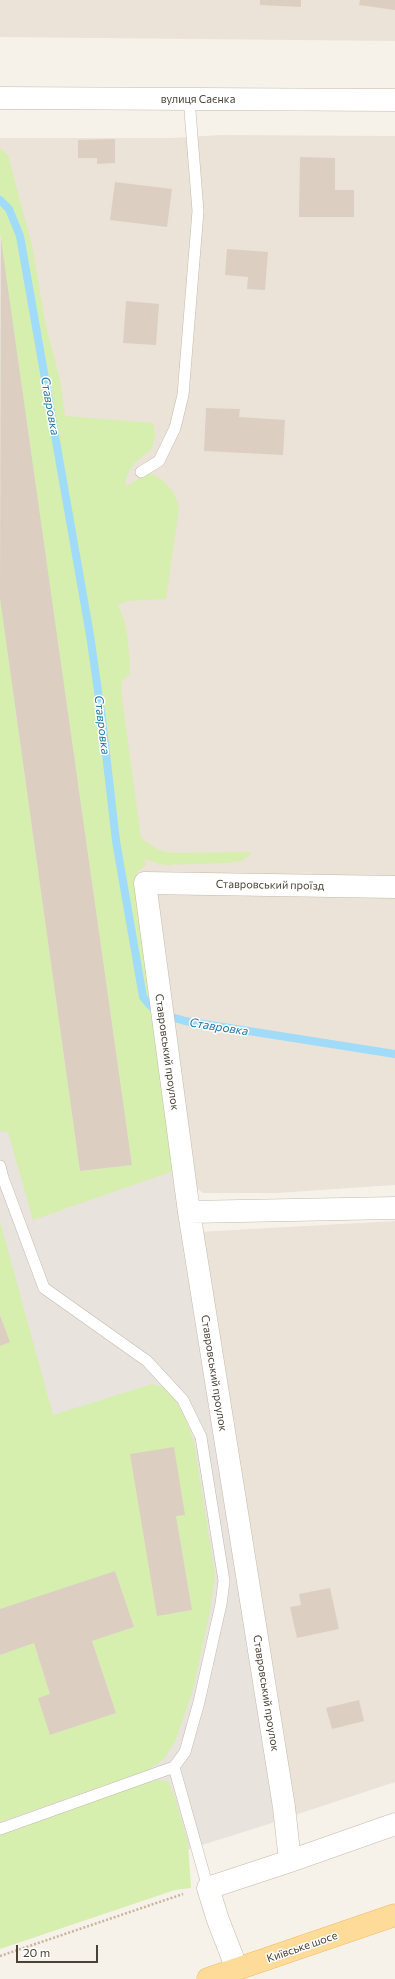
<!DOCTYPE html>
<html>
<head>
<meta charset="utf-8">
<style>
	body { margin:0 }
	#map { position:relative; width:395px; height:1979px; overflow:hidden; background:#f6f2ea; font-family:Commissioner,sans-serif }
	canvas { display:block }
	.scale { position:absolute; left:16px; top:1945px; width:82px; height:18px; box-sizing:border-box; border:2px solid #4b4236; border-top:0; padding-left:5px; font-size:12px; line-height:14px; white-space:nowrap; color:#4b4236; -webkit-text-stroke:3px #fff; paint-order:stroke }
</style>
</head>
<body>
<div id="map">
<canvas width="395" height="1979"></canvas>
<div class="scale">20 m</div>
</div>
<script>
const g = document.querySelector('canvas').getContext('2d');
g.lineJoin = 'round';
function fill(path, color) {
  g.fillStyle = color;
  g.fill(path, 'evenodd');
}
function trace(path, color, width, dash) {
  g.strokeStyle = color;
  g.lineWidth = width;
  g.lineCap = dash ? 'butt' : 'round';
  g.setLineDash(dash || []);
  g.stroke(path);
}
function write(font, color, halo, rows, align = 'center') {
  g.font = font + ' Commissioner,sans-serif';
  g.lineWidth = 3;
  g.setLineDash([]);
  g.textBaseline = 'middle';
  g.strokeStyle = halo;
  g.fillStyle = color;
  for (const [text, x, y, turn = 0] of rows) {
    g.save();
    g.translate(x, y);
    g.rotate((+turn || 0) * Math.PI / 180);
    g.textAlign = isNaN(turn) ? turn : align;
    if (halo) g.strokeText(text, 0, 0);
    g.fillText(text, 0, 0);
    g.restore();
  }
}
fill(new Path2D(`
	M0 0H395V41L0 37Z
	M221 135 395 136V1185L277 1193H203L173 1171 132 1165 0 233V138H170Z
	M395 1221V1782L292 1816 198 1232Z`), '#ebe3d7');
fill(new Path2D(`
	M0 233 132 1165 173 1171 251 1661 275 1822 0 1909Z`), '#e9e3de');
fill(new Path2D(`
	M0 148 8 155 32 246 46 326 60 380 65 416 153 423 155 435 152 449 134 463 127 475 125 483 127 486 149 473C165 479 176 492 179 508L166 599 127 601 118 605C129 627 129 650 130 674L122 681 121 691 141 838 158 850 172 853 251 852 250 855 241 861 227 863 163 865 144 859 146 865 138 871 136 880 173 1171 33 1220 8 1132H0V598L80 1171 132 1165 0 233Z
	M0 1221 53 1415 152 1384 162 1387 173 1397 185 1417 194 1442 215 1575 210 1611 193 1690 175 1742 163 1760 148 1770 0 1822V1655L34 1643 50 1694 51 1735 116 1713 92 1641 134 1627 115 1571 0 1609V1346L10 1342 0 1314ZM131 1454 176 1516 192 1610 157 1616Z
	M156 1780 168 1781 175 1797 188 1843 191 1888 175 1890 0 1949V1835L134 1786Z`), '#d6efae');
trace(new Path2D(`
	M0 200 9 209 20 236 90 635 102 719 116 841 143 997C156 1015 165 1015 185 1021L395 1054`), '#a0dbf9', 8);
fill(new Path2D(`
	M260 0H301V7L260 5Z
	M360 0H395V10L359 5Z
	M115 139V163L97 164V158H78V140Z
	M300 157 335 158V190H354V217H299Z
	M115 182 172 189 167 227 110 220Z
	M1 239 132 1165 80 1171 0 598Z
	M227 249 268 252 265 290 247 289 248 277 225 275Z
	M126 301 159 304 156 345 123 343Z
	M206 408 240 409 239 417 285 420 283 455 204 451Z
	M0 1315 10 1342 0 1346Z
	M174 1447 185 1515 176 1516 192 1610 157 1616 130 1454Z
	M115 1571 134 1627 92 1641 116 1713 50 1735 38 1698 50 1694 34 1643 0 1655V1609Z
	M330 1588 339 1629 297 1638 290 1607 301 1605 299 1594Z
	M359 1700 364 1721 332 1729 326 1708Z`), '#dccfc1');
const service = new Path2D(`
	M141 472 159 461 175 428 183 395 198 211 189 99
	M0 1166 3 1178 44 1288 147 1361 183 1400 201 1437 224 1581 221 1604 199 1702 185 1752 174 1767 0 1829
	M174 1767 208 1888`);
const minor = new Path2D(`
	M189 1212 395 1208
	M290 1861 284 1807 189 1212 145 883 395 887
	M237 1969 218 1920 208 1888 290 1861 395 1824`);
const tertiary = new Path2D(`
	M0 98 395 100`);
const primary = new Path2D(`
	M208 1979 395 1915`);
trace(service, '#c3b9ab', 12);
trace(minor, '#c3b9ab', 23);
trace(tertiary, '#c3b9ab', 23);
trace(primary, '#f1ba5d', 23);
trace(new Path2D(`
	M0 1956 183 1894`), '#c7b49a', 2.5, [2, 2]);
trace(service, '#fff', 11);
trace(minor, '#fff', 22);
trace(tertiary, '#fff', 22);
trace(primary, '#ffdb9a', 22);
write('11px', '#4b4236', '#fff', [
	["вулиця Саєнка",198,99],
	["Ставровський проїзд",270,885,1],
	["Ставровський проулок",167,1052,82],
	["Ставровський проулок",214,1373,81],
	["Ставровський проулок",266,1693,81],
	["Київське шосе",302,1947,-19]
]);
write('italic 12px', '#1f7aaa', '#fff', [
	["Ставровка",50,406,80],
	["Ставровка",102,725,83],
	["Ставровка",219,1027,9]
]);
</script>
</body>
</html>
